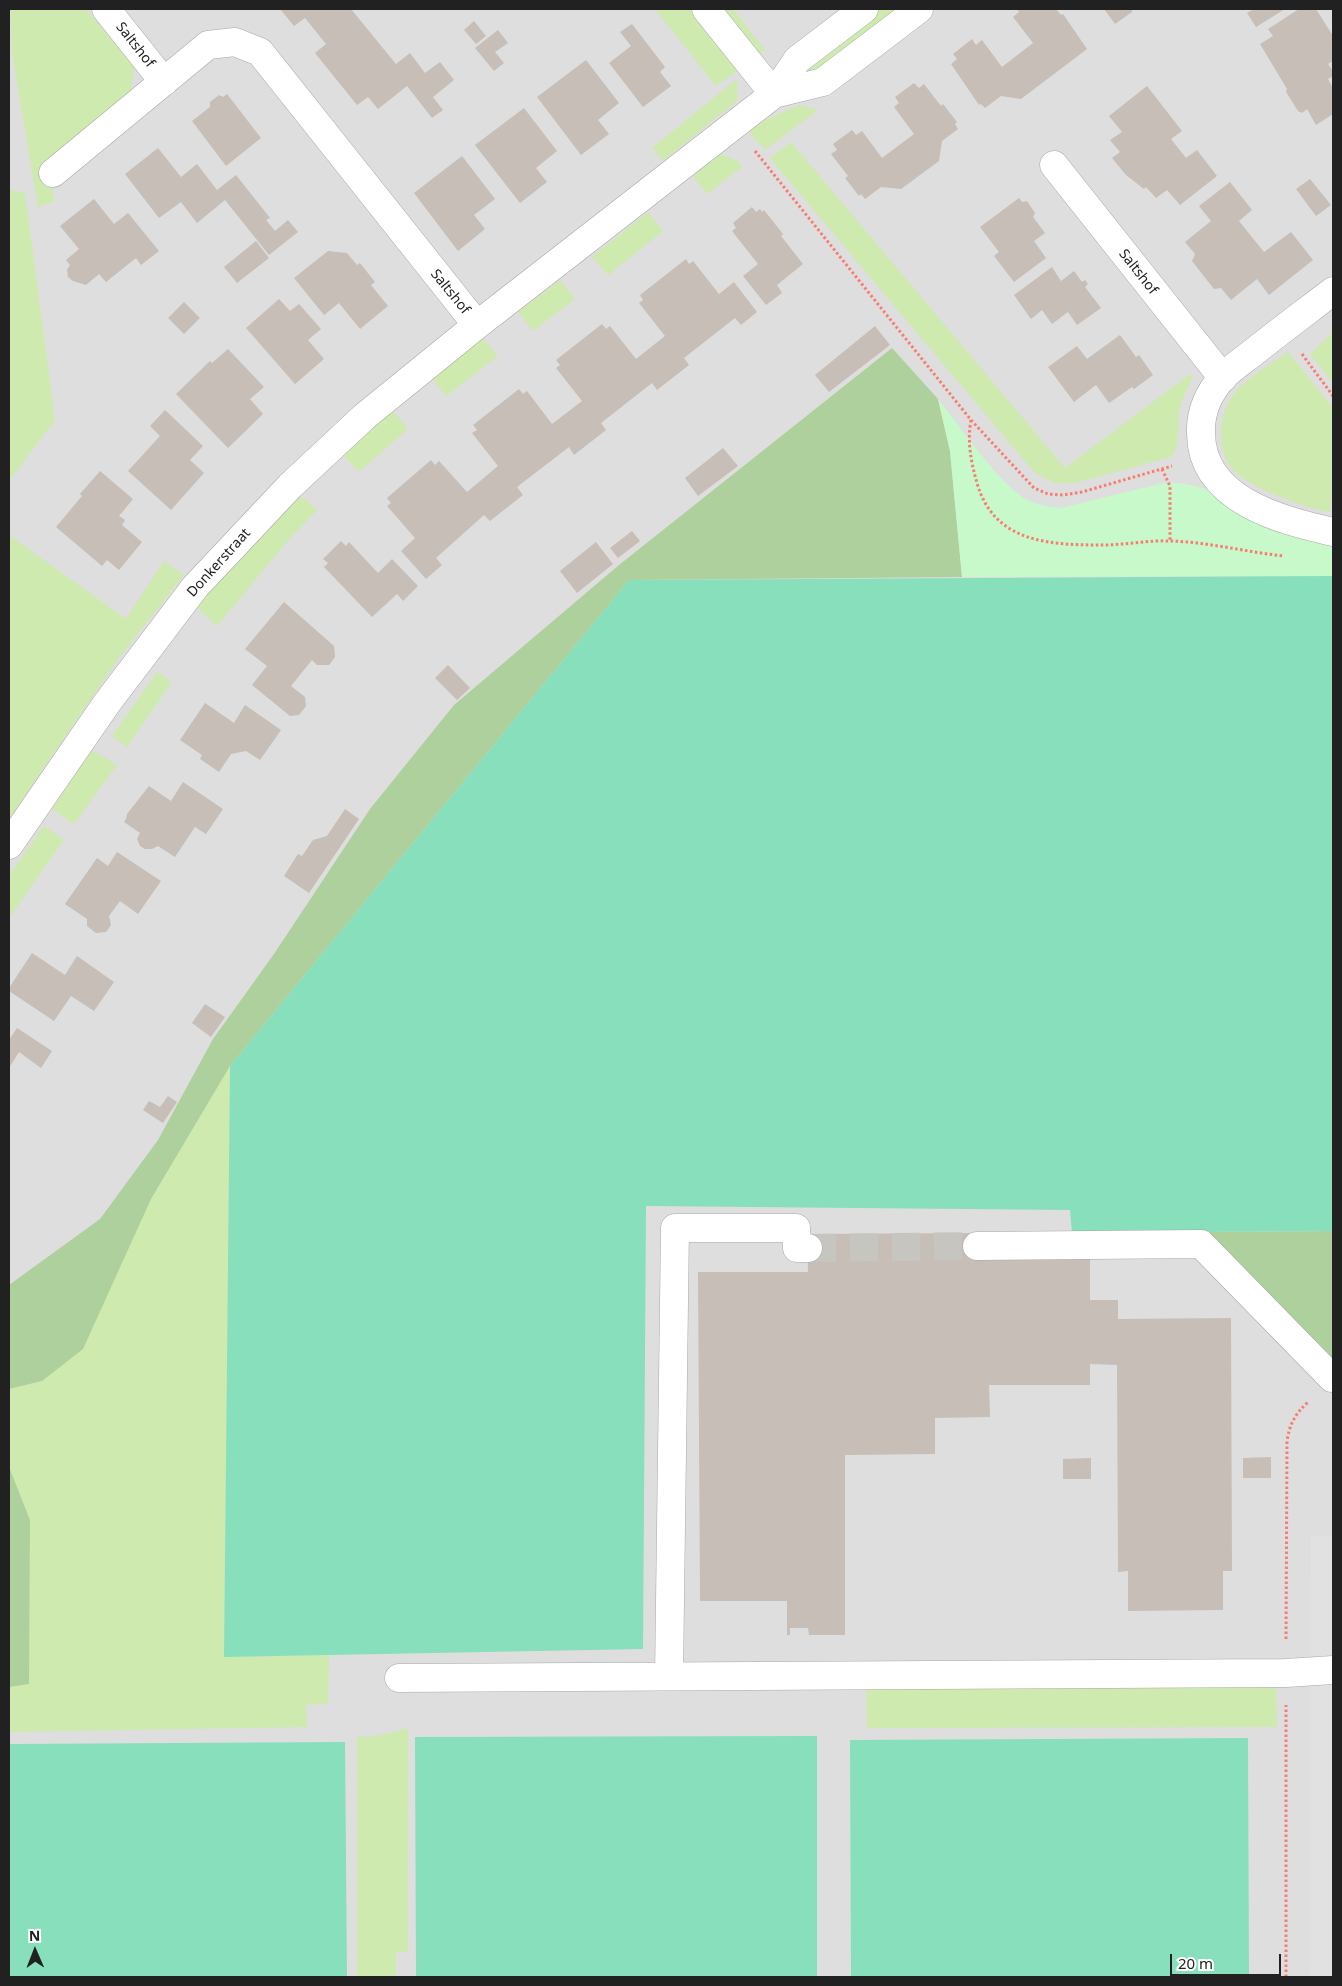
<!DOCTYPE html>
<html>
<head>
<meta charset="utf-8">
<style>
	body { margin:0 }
	#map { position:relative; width:1342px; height:1986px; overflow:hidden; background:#f1eee8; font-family:"Noto Sans",sans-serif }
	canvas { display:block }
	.frame { position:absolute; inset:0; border:10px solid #212121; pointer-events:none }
	.north { position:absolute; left:10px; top:1926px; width:50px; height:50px; -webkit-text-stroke:4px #fff; paint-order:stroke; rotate:359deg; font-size:14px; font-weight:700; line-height:20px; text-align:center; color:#212121 }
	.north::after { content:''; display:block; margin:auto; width:18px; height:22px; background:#212121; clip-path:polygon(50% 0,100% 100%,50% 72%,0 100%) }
	.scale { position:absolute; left:1170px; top:1954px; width:111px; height:22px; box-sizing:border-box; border:2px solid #212121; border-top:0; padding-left:6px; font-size:15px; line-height:18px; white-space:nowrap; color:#212121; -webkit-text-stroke:4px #fff; paint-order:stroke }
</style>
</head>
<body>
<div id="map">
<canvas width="1342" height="1986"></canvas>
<div class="frame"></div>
<div class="north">N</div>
<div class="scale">20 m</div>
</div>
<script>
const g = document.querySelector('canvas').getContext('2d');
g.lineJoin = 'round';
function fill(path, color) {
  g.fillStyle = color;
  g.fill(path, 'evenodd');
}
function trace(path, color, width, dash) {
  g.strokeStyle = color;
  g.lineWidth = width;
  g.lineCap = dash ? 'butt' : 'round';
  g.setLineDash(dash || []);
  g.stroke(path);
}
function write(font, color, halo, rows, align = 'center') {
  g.font = font + ' "Noto Sans",sans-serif';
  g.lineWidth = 4;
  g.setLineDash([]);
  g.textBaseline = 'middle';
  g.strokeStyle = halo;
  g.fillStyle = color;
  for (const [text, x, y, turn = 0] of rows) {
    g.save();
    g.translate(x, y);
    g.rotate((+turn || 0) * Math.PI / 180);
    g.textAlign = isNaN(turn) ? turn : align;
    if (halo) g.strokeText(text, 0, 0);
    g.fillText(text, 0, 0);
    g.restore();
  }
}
fill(new Path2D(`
	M9 9H1333V1977H9Z`), '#dfdede');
fill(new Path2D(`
	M10 9H86L134 67 130 98 45 165 55 201 38 207 13 60Z
	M655 9H690L738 70 716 86Z
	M721 9H733L765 50 759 55Z
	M877 9H903L811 78 803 70Z
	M738 78 737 101 663 161 652 148Z
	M799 105 818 110 765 150 749 132 759 123Z
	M791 142 1065 468 1190 374 1193 377C1187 389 1182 398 1179 411 1177 427 1181 445 1171 457L1076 483H1054L1034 472 770 158Z
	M721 154 739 162 742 167 707 194 693 176Z
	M9 189 25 193 55 420 9 481Z
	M648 212 663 231 608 275 592 257Z
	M560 280 575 299 533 331 518 312Z
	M1333 332V383L1310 354Z
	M483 338 498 356 446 396 433 379Z
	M1288 352 1333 408V472L1330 512C1309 510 1250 487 1235 472 1216 452 1217 415 1234 394 1247 377 1271 364 1288 352Z
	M393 411 408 429 359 472 343 455Z
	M301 496 317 510 290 538 217 626 197 607 246 551Z
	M9 535 126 619 164 561 184 575 121 655 9 819Z
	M157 672 172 682 127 747 112 736Z
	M92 750 117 765 74 824 52 809Z
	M44 826 64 840 9 918V875Z
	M230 1066 224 1657 329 1655 328 1704 306 1705 307 1727 9 1732V1687L29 1684 30 1520 9 1467V1389L42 1381Z
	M1276 1681 1277 1727 867 1728 866 1685Z
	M408 1728V1952H396V1977H357V1737L382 1735Z`), '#ceeaaf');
fill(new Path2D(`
	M892 348 938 399 950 451 962 577 629 580 230 1066 151 1199 83 1349 42 1381 9 1389V1285L100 1219 158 1140 213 1039 274 954 370 809 454 705 619 565Z
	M1333 1231V1359L1330 1363 1207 1232Z
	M9 1467 30 1520 29 1684 9 1687Z`), '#add09d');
fill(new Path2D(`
	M938 399C960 426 999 484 1027 500 1038 505 1049 507 1061 508L1164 483H1179L1208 489 1228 505 1333 544V576L962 577 950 451Z`), '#c7f9ca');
fill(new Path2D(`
	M1333 576V1231L1072 1233 1070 1210 646 1206 643 1649 224 1657 230 1066 629 580Z
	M817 1736V1977H416L415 1737Z
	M1248 1738 1249 1977H851L850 1740Z
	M345 1742 347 1977H9V1744Z`), '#87dfbb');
fill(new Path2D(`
	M1311 1536 1333 1537V1977H1310Z`), '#e1e1e1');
fill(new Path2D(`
	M280 9H351L396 64 410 53 425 73 440 62 454 80 433 97 443 110 432 118 407 86 378 109 368 97 357 105 315 53 326 44 305 18 294 26Z
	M1017 9H1056L1061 15 1063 14 1087 49 1021 99 1001 96 985 108 981 104 979 105 951 64 957 59 953 54 972 39 976 45 982 40 1002 67 1033 43 1013 17 1019 12Z
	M1104 9H1132V12L1115 24Z
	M1254 9H1285L1256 27 1247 13Z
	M1299 9H1316L1333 36V61L1328 64 1333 71V76L1328 79 1333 88V114L1316 125 1307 109 1302 113 1298 111 1286 92 1287 89 1260 44 1273 36 1268 29Z
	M474 21 486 36 476 44 464 30Z
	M632 24 665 67 660 72 671 86 643 107 609 63 631 46 620 32Z
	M498 30 508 43 495 52 504 63 494 71 475 48Z
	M586 60 619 103 598 120 609 134 581 155 537 97Z
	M914 83 919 88 924 84 941 106 943 104 957 122 955 124 958 129 942 141 939 161 901 189 881 187 865 199 861 194 859 196 845 178 848 176 831 154 837 150 833 144 852 130 856 135 862 131 882 158 914 134 894 107 899 103 895 97Z
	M1147 86 1182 131 1171 139 1186 158 1197 150 1217 176 1180 205 1167 190 1156 198 1146 187 1144 189 1126 175 1112 158 1120 152 1110 140 1122 132 1109 116Z
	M227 94 261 138 226 166 192 121 210 107V102L219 95 223 97Z
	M524 108 557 151 536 168 547 182 520 203 475 145Z
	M158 148 181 177 197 164 217 190 236 175 270 218 266 220 275 231 288 220 298 232 269 255 225 200 197 223 181 202 159 218 125 174Z
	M462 156 495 199 474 215 485 229 458 251 414 193Z
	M1310 179 1331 205 1316 216 1296 189Z
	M1230 182 1252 210 1239 221 1264 252 1291 232 1313 260 1269 295 1257 279 1231 300 1221 288 1214 289 1192 261 1195 254 1185 242 1211 221 1199 206Z
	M1019 198 1022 202 1027 201 1035 213 1033 217 1045 233 1034 241 1046 258 1014 282 994 256 999 252 980 227Z
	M94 199 114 224 128 213 159 251 141 265 136 258 106 282 99 274 86 285 73 281 68 277 67 270 70 265 66 260 79 249 60 226Z
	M752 207 756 212 760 209 762 212 764 210 783 234 781 236 803 264 777 285 782 293 766 305 743 276 758 264 732 231 736 228 733 223Z
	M256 241 269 258 237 283 224 267Z
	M328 251 347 253 357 265 360 263 375 282 371 285 388 306 360 329 339 303 324 315 294 278Z
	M686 259 689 264 693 261 719 294 734 282 757 312 741 325 735 318 684 358 689 365 657 390 652 383 601 423 606 430 574 455 569 447 517 487 523 495 490 521 484 515 436 558 442 565 426 579 401 551 415 538 387 506 391 503 387 498 431 460 435 465 439 461 467 492 498 466 472 433 477 430 473 425 519 389 523 394 527 391 552 424 582 401 556 368 560 365 556 360 602 324 606 329 610 326 636 359 665 336 639 303 643 300 640 295Z
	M1052 267 1061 281 1074 271 1082 282 1085 280 1088 284 1085 287 1101 308 1077 325 1068 312 1052 324 1042 310 1031 319 1014 295Z
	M279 299 290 311 299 304 321 329 308 340 324 359 295 384 246 328Z
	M184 302 200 318 184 334 168 318Z
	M875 326 890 345 829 392 815 375Z
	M1120 335 1136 357 1139 355 1153 375 1134 389 1132 387 1109 403 1096 385 1074 402 1048 367 1077 346 1087 359Z
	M228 349 264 387 250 399 263 414 228 448 176 394 210 361 212 363Z
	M165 410 203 446 190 460 204 473 171 510 128 471 160 436 150 426Z
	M723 448 738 466 698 496 685 478Z
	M100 471 133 499 119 516 125 520 122 525 142 542 119 570 107 560 102 566 56 527 82 496 80 494Z
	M632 531 640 541 618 558 610 548Z
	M341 541 346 546 349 542 378 573 392 559 418 586 403 601 397 594 372 617 324 567 328 563 323 559Z
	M596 542 613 564 577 593 560 571Z
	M284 602 334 646 335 657 329 665H317L312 660 291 686 305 697 306 706 299 715 290 716 252 685 267 666 245 649Z
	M448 665 470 688 457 700 435 678Z
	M205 703 234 723 245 705 281 730 260 760 246 751 231 754 219 772 200 759 202 755 180 740Z
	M183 782 223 809 206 834 195 827 175 857 158 846 152 849H145L140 846 137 839 140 833 124 822 126 819 127 814 149 786 171 801Z
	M345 809 359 819 309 893 284 876 298 854 302 856 313 840 327 836Z
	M117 852 161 881 138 914 120 901 109 916 111 925 106 932 96 933 87 926V919L65 904 97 858 108 866Z
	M32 953 65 975 77 956 114 982 94 1011 71 996 54 1021 9 991V988Z
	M205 1004 225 1017 211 1037 192 1023Z
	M17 1028 52 1051 41 1068 19 1052 9 1068V1040Z
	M168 1096 177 1102 163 1123 143 1110 149 1101 160 1107Z
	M977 1233 1090 1256V1300H1118V1319L1231 1318 1232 1571H1223V1610L1128 1611V1571L1118 1572 1117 1365 1090 1364V1385H989L990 1417 935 1418V1454L845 1455V1635H809L808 1628H790V1635H787V1601H700L698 1272H808L807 1234Z
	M1271 1457V1478H1243V1458Z
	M1091 1458V1479H1063V1459Z`), '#c6beb7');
trace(new Path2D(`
	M808 1248 977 1246`), '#c7c5c0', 28, [28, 14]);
const minor = new Path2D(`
	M106 9 164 82
	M706 9 774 94
	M774 94 823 82 919 9
	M1054 165 1223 378
	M53 173 208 45 235 42 260 52 477 325
	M1333 291C1307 311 1280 331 1255 351 1244 360 1231 368 1222 378 1208 394 1200 413 1201 434 1202 500 1280 520 1333 532
	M9 845 107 703 195 587 290 486 365 416 477 325 774 94 797 60 864 9
	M977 1246 1201 1244 1332 1378
	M669 1676 675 1228H796L797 1248H808
	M399 1678 1286 1673 1333 1670`);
trace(minor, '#a8a8a8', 29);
trace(new Path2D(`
	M755 151 971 420 1034 488 1048 494 1063 495 1082 492 1172 466
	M1302 354 1333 396
	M971 420C967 442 971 462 977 483 994 543 1050 545 1102 545 1125 545 1148 540 1170 541 1208 542 1246 552 1284 556
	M1162 469 1170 486V541
	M1286 1639 1287 1442C1289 1425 1295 1414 1308 1402
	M1286 1977V1705`), '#f97c71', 3, [2.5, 2.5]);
trace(minor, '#fff', 28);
write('14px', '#212121', '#fff', [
	["Saltshof",135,45,52],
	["Saltshof",1138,272,52],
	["Saltshof",450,292,51],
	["Donkerstraat",219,563,-48]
]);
</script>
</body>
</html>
